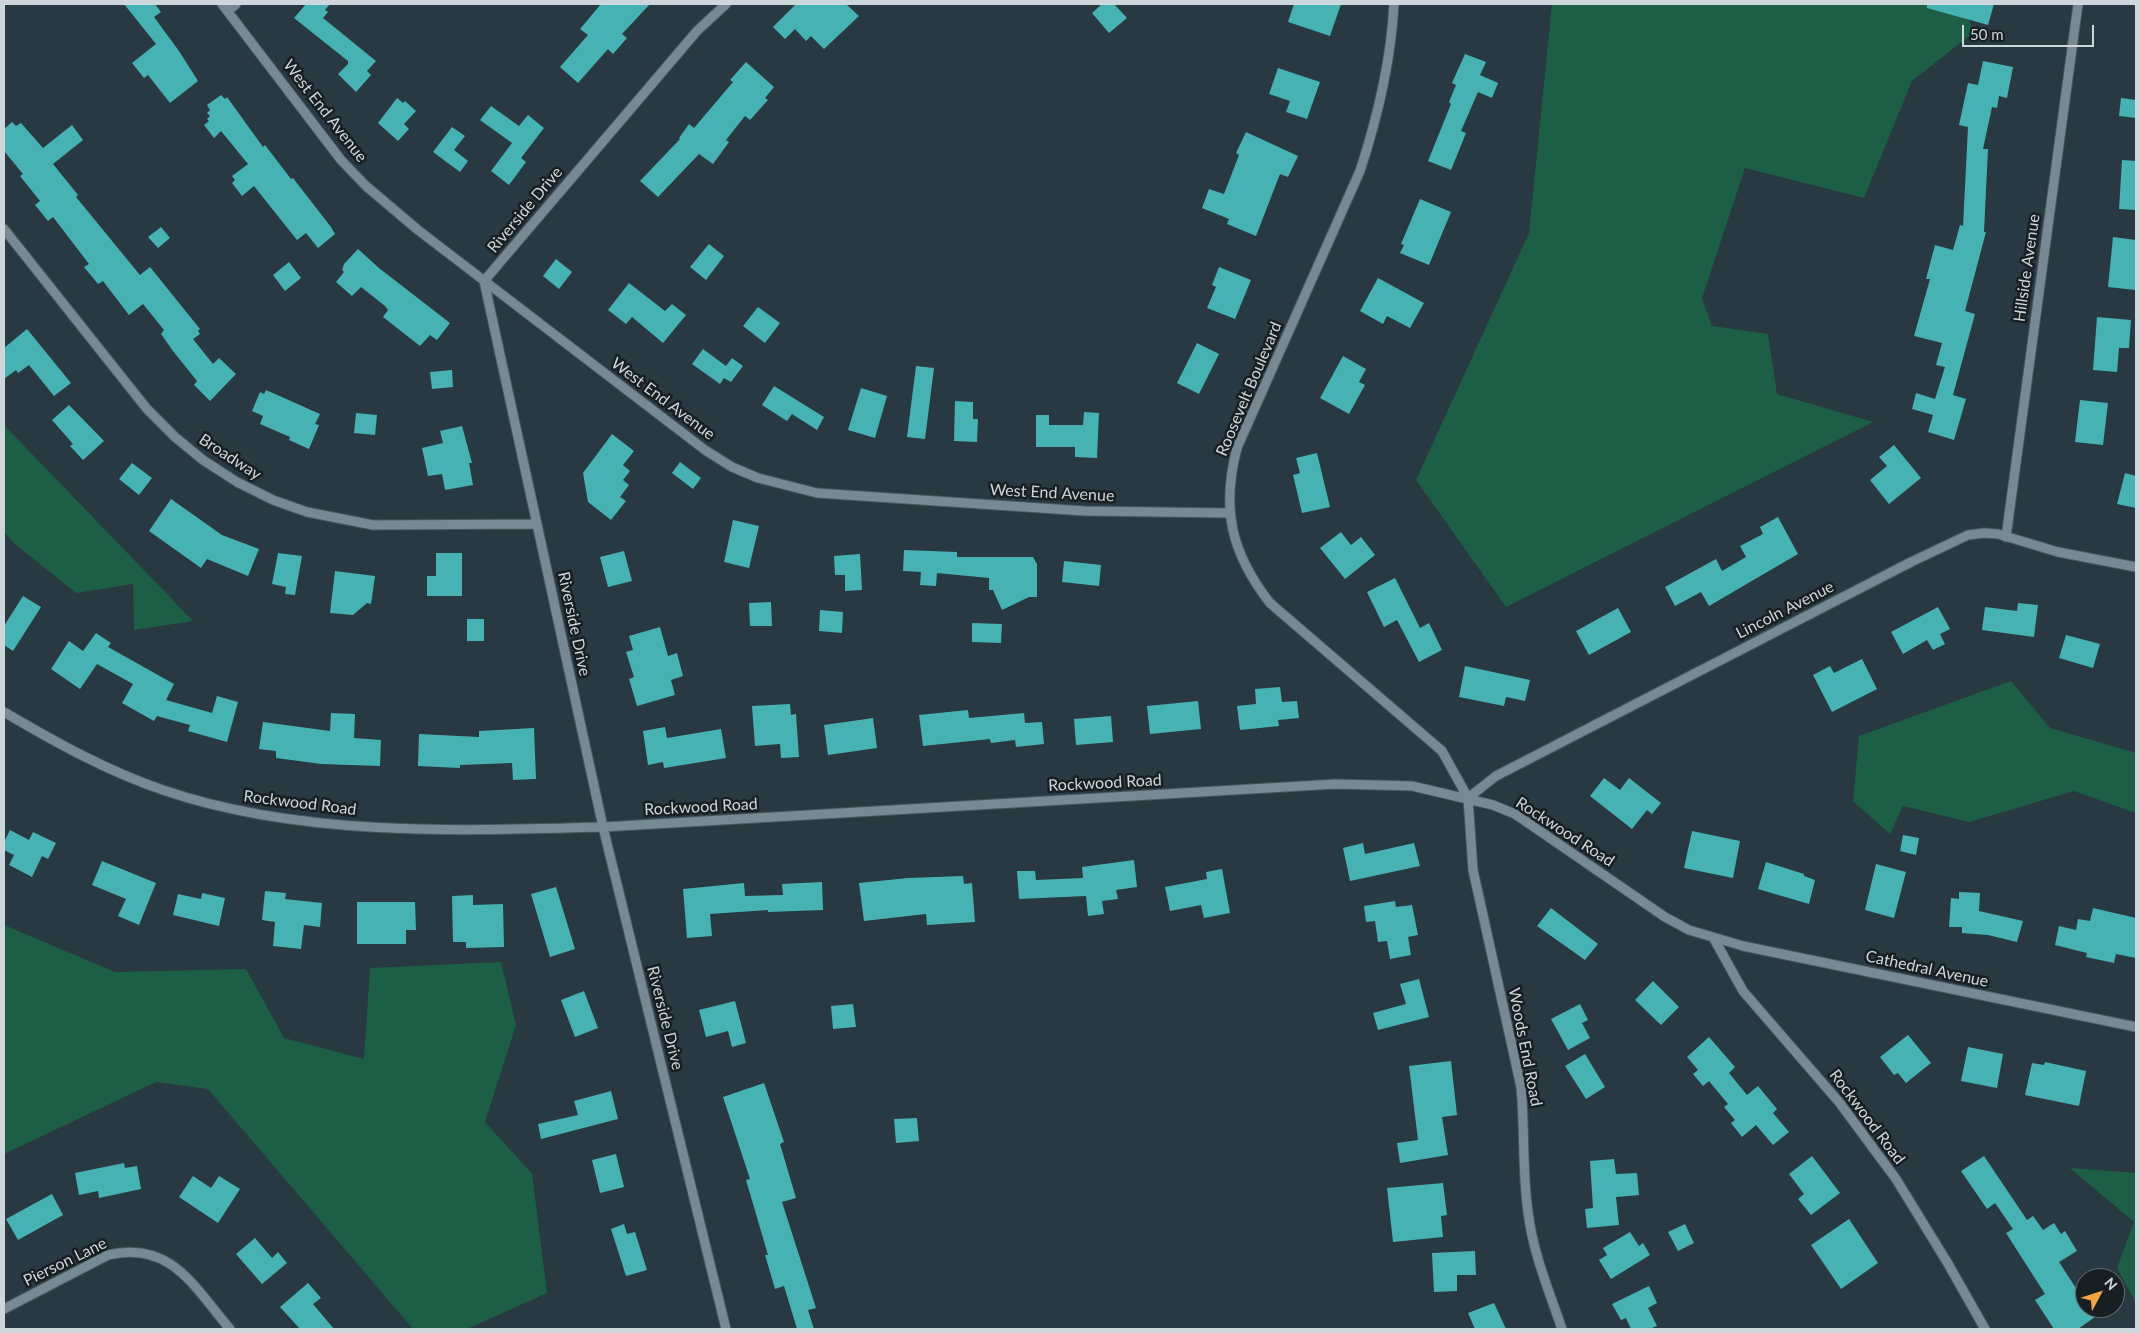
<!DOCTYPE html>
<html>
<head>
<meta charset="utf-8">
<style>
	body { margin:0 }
	#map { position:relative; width:2140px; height:1333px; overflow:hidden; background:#283941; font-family:Lato,sans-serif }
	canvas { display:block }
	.frame { position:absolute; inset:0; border:5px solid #ccd6db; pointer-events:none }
	.north { position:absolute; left:2075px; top:1268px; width:50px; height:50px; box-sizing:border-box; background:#181f23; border:1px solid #60686d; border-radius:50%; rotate:50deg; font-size:14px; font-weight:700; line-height:20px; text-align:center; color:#ccd6db }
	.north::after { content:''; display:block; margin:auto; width:18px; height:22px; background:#f3a443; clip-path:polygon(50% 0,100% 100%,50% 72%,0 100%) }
	.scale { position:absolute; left:1962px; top:25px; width:132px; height:22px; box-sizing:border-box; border:2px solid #ccd6db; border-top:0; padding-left:6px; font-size:15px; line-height:18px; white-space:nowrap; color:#ccd6db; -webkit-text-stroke:4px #181f23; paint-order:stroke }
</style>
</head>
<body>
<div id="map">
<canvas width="2140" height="1333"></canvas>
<div class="frame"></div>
<div class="north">N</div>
<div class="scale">50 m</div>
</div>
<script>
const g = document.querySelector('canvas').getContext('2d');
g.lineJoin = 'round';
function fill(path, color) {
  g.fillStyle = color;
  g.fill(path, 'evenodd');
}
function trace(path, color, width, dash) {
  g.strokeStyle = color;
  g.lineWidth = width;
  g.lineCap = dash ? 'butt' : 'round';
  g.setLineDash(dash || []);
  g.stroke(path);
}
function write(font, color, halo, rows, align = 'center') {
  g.font = font + ' Lato,sans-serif';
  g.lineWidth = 5;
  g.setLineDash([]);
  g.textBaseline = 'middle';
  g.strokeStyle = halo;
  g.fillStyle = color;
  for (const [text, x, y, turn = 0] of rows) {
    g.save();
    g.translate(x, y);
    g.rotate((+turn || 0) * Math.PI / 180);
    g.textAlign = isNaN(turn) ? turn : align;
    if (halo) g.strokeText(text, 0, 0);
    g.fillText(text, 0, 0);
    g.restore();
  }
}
fill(new Path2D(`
	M1552 4H1965L1973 33 1912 81 1864 198 1745 168 1702 298 1712 326 1768 334 1777 394 1873 422 1506 607 1416 480 1529 233Z
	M4 425 193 621 134 630 133 584 76 593 15 544 4 532Z
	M2011 681 2050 728 2136 753V813L2074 791 1969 822 1903 806 1890 834 1853 801 1859 736Z
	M4 925 115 972 246 969 284 1038 364 1059 370 968 501 962 516 1025 485 1122 532 1174 547 1293 467 1329H413L208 1089 156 1082 4 1154Z
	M2070 1168 2136 1173V1303L2117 1268 2134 1222Z`), '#1c5f46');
fill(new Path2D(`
	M124 4H155L161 12 154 17 179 51 198 81 170 103 148 75 144 78 132 63 156 44Z
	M306 4H330L325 10 328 12 323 18 376 61 367 71 371 75 356 92 338 74 348 64V61L294 18Z
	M601 4H650L622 34 627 38 613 54 608 49 578 83 560 67 588 35 580 29Z
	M796 4H846L859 16 824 49 811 36 806 41 795 29 785 39 773 27Z
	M1102 4H1114L1127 18 1109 33 1092 13Z
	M1294 4H1341L1330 36 1288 22Z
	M1927 4H1994L1988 25 1927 8Z
	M1465 54 1486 62 1480 75 1498 83 1492 98 1478 92 1461 131 1466 133 1451 170 1428 161 1451 104 1449 102 1456 85 1452 83Z
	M1983 61 2013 67 2007 98 1999 96 1997 108 1992 107 1983 149H1988L1984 232H1986L1965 311 1975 314 1953 395 1966 399 1954 440 1928 432 1933 415 1912 409 1916 393 1935 399 1945 367 1936 365 1942 343 1914 336 1930 279H1926L1935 245 1953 250 1960 225 1963 226 1968 127 1959 125 1968 83 1978 85Z
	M746 62 774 87 765 98 768 100 750 120 745 116 726 140 729 142 713 164 699 154 658 197 640 181 680 139 679 138 689 124 694 128 733 82 730 80Z
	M1278 68 1320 82 1307 119 1286 112 1290 101 1269 94Z
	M221 95 225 99 227 97 263 147 265 145 291 179 293 178 331 227 335 234 318 248 306 233 297 240 254 186 242 196 232 183 235 180 232 176 248 164 221 131 214 138 204 125 209 121 207 119 210 116 207 113 210 110 207 105Z
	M397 98 403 103 405 101 416 111 404 124 409 129 398 141 378 123Z
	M2121 98 2136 100V118L2119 116Z
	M491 106 519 126 528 115 544 128 521 158 526 162 509 185 491 171 512 143 480 120Z
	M12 122 16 126 21 123 43 148 72 125 83 140 53 164 78 195 76 197 140 275 150 267 200 329 198 331 200 334 193 339 213 364 219 358 236 374 210 401 194 385 197 381 173 351 161 334 164 330 143 304 129 315 103 281 98 284 84 267 89 264 53 217 48 221 35 205 40 201 20 176 23 174 4 151V129Z
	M452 127 465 136 454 150 468 161 460 172 433 152Z
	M1246 132 1298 156 1288 177 1280 174 1256 236 1227 224 1229 219 1202 208 1209 189 1224 194 1239 155 1236 153Z
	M2122 160 2136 161V210L2119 209Z
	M1420 199 1451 212 1429 265 1400 253 1404 245 1401 244Z
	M161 227 170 238 158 248 148 237Z
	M2113 237 2136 240V290L2108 287Z
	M709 244 724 256 706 280 690 267Z
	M358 249 379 268 450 323 437 340 430 335 420 346 383 317 388 310 385 306 361 287 352 296 336 282 344 272 342 270 344 264Z
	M556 259 572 272 559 289 543 276Z
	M289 262 301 278 285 291 273 275Z
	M1219 267 1251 280 1235 319 1207 308 1216 287 1212 285Z
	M1378 278 1424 303 1410 328 1387 316 1383 324 1360 311Z
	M629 283 665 311 672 304 686 315 663 343 632 317 626 324 608 310Z
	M758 307 780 323 765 343 743 326Z
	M2097 317 2131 320 2129 348H2119L2117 372 2093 370Z
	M27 329 71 383 54 396 29 365 18 373 16 370 4 379V348Z
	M1197 343 1219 354 1199 394 1177 383Z
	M703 349 726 366 732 358 743 366 731 382 724 378 720 384 692 364Z
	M1343 356 1366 369 1359 382 1365 385 1349 414 1320 398Z
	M916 366 934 368 925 439 907 437Z
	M452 370 453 387 432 389 430 372Z
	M774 386 824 417 817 430 792 414 787 421 762 405Z
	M861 388 887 396 875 438 848 430Z
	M266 390 320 414 315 424 319 425 309 449 289 440 290 437 260 424 263 416 252 411 260 392 264 394Z
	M2080 400 2108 403 2103 445 2075 442Z
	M955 401 973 402V419H978L977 442 954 441Z
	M69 405 104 441 83 460 70 446 73 444 52 420Z
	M1084 412 1099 413 1097 458 1075 457V447H1036V415H1049V425H1083Z
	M356 413 377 415 375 435 354 433Z
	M462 426 472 463H469L473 485 445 490 442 474 428 476 422 448 443 443 440 431Z
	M612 434 634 451 623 465 630 471 623 480 629 485 620 497 626 501 611 520 588 502 583 473Z
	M1894 445 1921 478 1889 504 1870 480 1887 466 1879 457Z
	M1317 453 1330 507 1302 513 1293 475 1300 473 1296 458Z
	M680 462 701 478 693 489 672 473Z
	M132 463 152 478 139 495 119 479Z
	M2125 473 2136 476V508L2117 504Z
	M171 499 222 535 259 549 248 576 207 559 201 568 149 531Z
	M1778 517 1798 554 1709 606 1701 592 1675 606 1665 587 1716 559 1722 571 1746 557 1740 546 1763 534 1760 527Z
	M733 520 759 526 749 568 724 562Z
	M1341 532 1351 545 1361 537 1375 555 1345 579 1320 548Z
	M904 550 957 552V557H1033L1037 564V597H1029L1002 610 993 590H989V578L937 573 936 586 920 585 921 572 903 571Z
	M624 551 632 581 608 587 600 557Z
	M278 553 302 556 295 595 285 594 286 587 272 584Z
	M436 553H462V596H427V576H436Z
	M860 554 862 590 845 591V575H835L834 556Z
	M1064 561 1101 565 1099 586 1062 582Z
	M335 571 375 576 371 604 367 603 353 615 330 613Z
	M1395 578 1420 628 1429 623 1442 650 1419 662 1397 620 1384 627 1367 592Z
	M23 596 41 607 13 651 4 645V626Z
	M771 602 772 626H750L749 603Z
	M2018 603 2038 605 2034 637 1982 630 1985 607 2017 611Z
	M1938 607 1950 629 1940 634 1945 644 1933 650 1927 640 1903 654 1891 632Z
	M1618 608 1631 632 1589 655 1576 631Z
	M820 610 843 612 842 633 819 631Z
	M467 619H484V641H467Z
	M972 623 1002 624 1001 643 972 642Z
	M660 627 668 656 677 653 683 676 671 680 675 695 637 706 629 679 634 677 626 652 633 650 629 636Z
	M96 633 111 643 108 647 174 684 166 700 212 713 217 696 238 702 227 742 188 731 190 725 157 716 154 721 122 703 133 684 97 664 80 689 51 669 69 641 83 651Z
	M2066 635 2100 644 2093 668 2059 658Z
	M1862 659 1877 689 1832 712 1813 675 1830 666 1834 673Z
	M1465 666 1530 680 1525 701 1506 697 1504 706 1459 697Z
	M1280 687 1282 702 1297 701 1299 718 1278 720 1279 726 1240 730 1237 706 1256 704 1255 689Z
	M1198 701 1201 729 1150 734 1147 706Z
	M790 704 791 715 796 714 799 757 781 758 780 744 755 746 752 706Z
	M968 710 969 718 1024 713 1025 723 1042 722 1044 744 1016 747 1015 740 991 743 990 739 923 746 919 715Z
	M331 713 355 714 354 738 381 740 380 766 321 764 276 758V751L259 749 263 722 330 731Z
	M1111 716 1113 742 1076 745 1074 719Z
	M873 718 877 748 828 755 824 725Z
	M665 727 667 738 721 729 726 758 664 768 663 762 648 765 643 731Z
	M534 728 536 779 513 780 512 763 460 765V768L418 766 419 734 479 737V731Z
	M1604 778 1620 790 1629 778 1661 803 1652 814 1647 810 1632 829 1590 796Z
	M10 830 29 840 33 832 56 843 48 859 42 856 32 877 9 865 14 855 4 850V842Z
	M1692 831 1740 841 1733 878 1684 868Z
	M1903 835 1919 838 1916 855 1900 851Z
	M1363 843 1365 854 1414 843 1420 866 1350 881 1343 848Z
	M1134 860 1137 887 1116 890 1118 899 1102 901 1104 914 1088 916 1086 896 1019 899 1017 871H1035L1036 880 1083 878 1082 867Z
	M102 861 156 883 139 925 118 916 126 899 92 885Z
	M1766 862 1804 874V876L1815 880 1809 904 1758 889Z
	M1876 864 1906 872 1894 918 1865 910Z
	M1222 869 1230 913 1204 918 1201 905 1170 911 1165 887 1207 879 1206 872Z
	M963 876 964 884 972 883 975 922 927 925 926 914 864 921 859 883 908 878Z
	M822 882 823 910 768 912V910L710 914 712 936 687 938 683 889 744 883 745 896 783 895 782 884Z
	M556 887 575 949 550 957 531 894Z
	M265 891 286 893 285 899 322 903 320 927 304 925 301 949 273 946 275 922 262 920Z
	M1959 892 1980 893 1979 911 2023 921 2017 942 1988 935 1962 933V927H1949L1951 898 1959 899Z
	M202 893 225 898 219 926 173 915 178 894 201 899Z
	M473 895V905L503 904 504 947 466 948V942H453L452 896Z
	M1395 901 1396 907 1412 905 1418 935 1408 937 1411 955 1390 959 1387 941 1378 942 1375 921 1366 922 1364 906Z
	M357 902H415L416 930H406V944H357Z
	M1551 908 1598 944 1585 960 1537 926Z
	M2093 908 2136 918V958L2116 954 2114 963 2086 957 2087 953 2055 945 2059 926 2076 930 2078 919 2090 921Z
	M1419 979 1429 1017 1378 1030 1373 1013 1406 1004 1400 984Z
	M1653 981 1679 1007 1661 1025 1635 1000Z
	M584 991 598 1028 575 1037 561 1000Z
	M735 1001 746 1043 732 1047 728 1031 706 1037 699 1010Z
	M853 1004 856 1027 833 1029 831 1006Z
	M1580 1004 1588 1020 1582 1023 1590 1038 1568 1050 1551 1019Z
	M1908 1035 1931 1063 1906 1083 1898 1073 1894 1075 1880 1057Z
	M1709 1037 1735 1067 1729 1073 1747 1095 1758 1086 1777 1109 1773 1113 1789 1132 1773 1145 1756 1125 1742 1137 1731 1123 1735 1120 1724 1107 1728 1104 1709 1081 1703 1086 1693 1074 1698 1070 1687 1057Z
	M1968 1047 2003 1054 1997 1088 1961 1081Z
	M1585 1054 1605 1087 1586 1099 1565 1066Z
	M1451 1061 1457 1115 1442 1117 1448 1155 1400 1163 1397 1143 1418 1140 1409 1066Z
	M2045 1062 2086 1071 2079 1106 2025 1095 2032 1063 2044 1065Z
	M764 1083 784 1142 780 1144 796 1198 782 1202 816 1308 808 1310 814 1329H797L784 1286 775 1289 765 1255H768L746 1180 750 1179 723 1097Z
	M611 1091 618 1119 541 1139 538 1124 578 1115 574 1101Z
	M917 1118 919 1141 896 1143 894 1119Z
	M616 1154 624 1187 600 1193 592 1160Z
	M1812 1156 1840 1193 1811 1215 1798 1199 1804 1194 1789 1174Z
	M1984 1156 2027 1220 2033 1216 2043 1230 2054 1223 2061 1234 2065 1231 2077 1251 2059 1262 2085 1302V1308H2089L2095 1317 2078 1329H2054L2035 1300 2045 1294 2006 1233 2013 1229 1995 1203 1987 1209 1961 1171Z
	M1614 1159 1616 1174 1637 1173 1639 1195 1616 1197 1619 1225 1587 1228 1585 1209 1593 1208 1590 1161Z
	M124 1163 125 1168 137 1166 141 1189 99 1198 98 1191 79 1195 75 1173Z
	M193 1176 211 1188 219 1176 240 1189 218 1223 179 1197Z
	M1443 1183 1447 1215 1441 1216 1443 1237 1393 1242 1387 1188Z
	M52 1194 63 1215 18 1240 6 1219Z
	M1849 1219 1878 1263 1841 1289 1811 1245Z
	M624 1224 627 1234 635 1232 647 1270 626 1276 611 1229Z
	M1685 1224 1694 1243 1678 1251 1668 1232Z
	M1630 1232 1639 1246 1643 1243 1650 1255 1611 1279 1599 1260 1607 1255 1603 1248Z
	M255 1238 272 1258 278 1252 287 1263 262 1284 236 1254Z
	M1475 1251 1476 1275H1457V1291L1434 1292 1432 1253Z
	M308 1283 321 1298 313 1304 334 1329H300L280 1307Z
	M1649 1286 1657 1303 1648 1308 1657 1326 1649 1329H1631L1626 1318 1621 1320 1612 1304Z
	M1494 1303 1506 1329H1475L1468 1313Z`), '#47b2b3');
const minor = new Path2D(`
	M222 4 341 160 366 186 418 230 705 450 732 467 758 478 817 493 1085 511 1229 513
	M726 4 697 31 484 281 603 827 726 1329
	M1394 4C1391 61 1378 116 1360 171L1237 448C1221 509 1231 553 1270 603L1442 751 1468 798 1473 870 1521 1087C1525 1129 1522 1171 1528 1212 1533 1253 1549 1291 1562 1329
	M228 11 236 4
	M4 229 147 409 175 437 203 460 237 482 273 500 307 512 373 525 537 524
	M2006 537 2078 4
	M4 712C55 742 107 771 163 790 300 837 460 831 603 827L1336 784 1412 786 1493 805 1515 814 1665 917 1689 930 1743 946 2136 1027
	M1468 798 1496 776 1911 562 1968 535 1984 533 1998 534 2058 552 2136 567
	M1713 937 1743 991 1839 1102 1896 1179 1947 1262 1985 1329
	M4 1309 108 1255C171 1240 194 1287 230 1329`);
trace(minor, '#48575e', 11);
trace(minor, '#778a93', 9);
write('16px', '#ccd6db', '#181f23', [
	["West End Avenue",325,111,52],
	["Riverside Drive",525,210,-50],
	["Hillside Avenue",2027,268,-82],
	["Roosevelt Boulevard",1249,389,-67],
	["West End Avenue",663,399,37],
	["Broadway",230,457,33],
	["West End Avenue",1052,493,3],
	["Lincoln Avenue",1785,610,-27],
	["Riverside Drive",574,624,78],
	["Rockwood Road",1105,783,-3],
	["Rockwood Road",300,803,7],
	["Rockwood Road",701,807,-3],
	["Rockwood Road",1565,832,33],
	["Cathedral Avenue",1927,969,12],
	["Riverside Drive",665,1018,76],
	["Woods End Road",1525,1047,79],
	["Rockwood Road",1867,1117,53],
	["Pierson Lane",65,1262,-26]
]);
</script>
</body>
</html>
